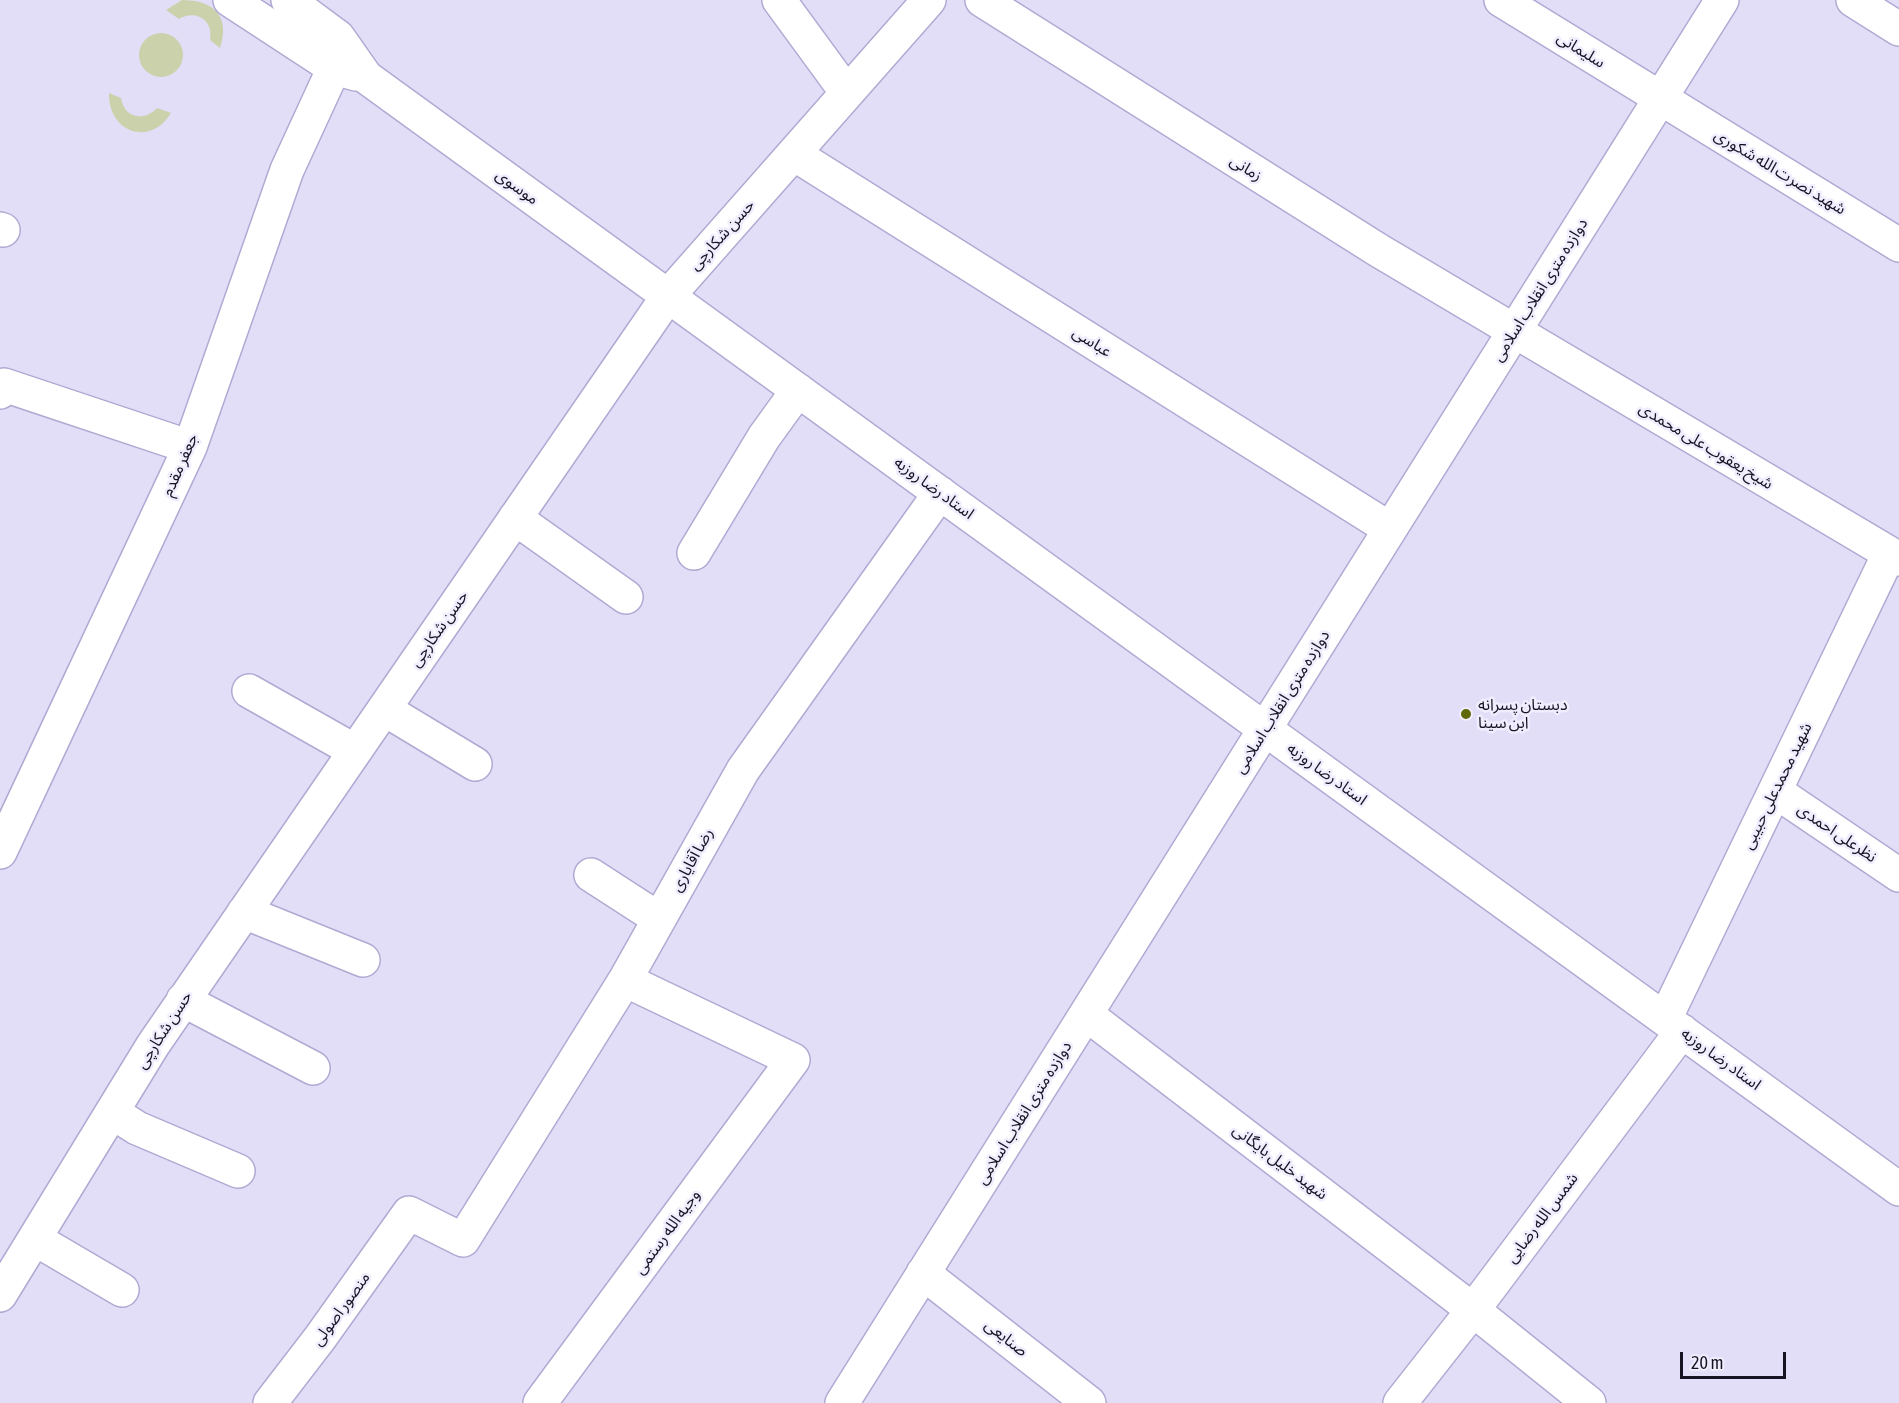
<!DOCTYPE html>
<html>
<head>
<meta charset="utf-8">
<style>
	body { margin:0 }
	#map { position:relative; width:1899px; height:1403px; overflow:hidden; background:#e3def8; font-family:"Asap Condensed",sans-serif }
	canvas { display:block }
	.scale { position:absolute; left:1680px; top:1352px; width:106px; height:27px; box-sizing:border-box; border:3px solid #171322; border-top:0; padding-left:8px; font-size:18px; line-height:21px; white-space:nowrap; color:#171322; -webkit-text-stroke:4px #f0edfe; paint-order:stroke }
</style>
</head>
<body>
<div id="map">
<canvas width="1899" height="1403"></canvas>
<div class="scale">20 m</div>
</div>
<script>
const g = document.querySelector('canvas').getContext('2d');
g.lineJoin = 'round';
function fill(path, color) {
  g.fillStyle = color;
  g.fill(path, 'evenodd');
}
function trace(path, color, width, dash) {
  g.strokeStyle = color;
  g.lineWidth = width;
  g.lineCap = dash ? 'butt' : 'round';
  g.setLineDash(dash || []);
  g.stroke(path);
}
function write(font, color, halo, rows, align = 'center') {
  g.font = font + ' "Asap Condensed","Noto Sans Arabic",sans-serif';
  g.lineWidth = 5;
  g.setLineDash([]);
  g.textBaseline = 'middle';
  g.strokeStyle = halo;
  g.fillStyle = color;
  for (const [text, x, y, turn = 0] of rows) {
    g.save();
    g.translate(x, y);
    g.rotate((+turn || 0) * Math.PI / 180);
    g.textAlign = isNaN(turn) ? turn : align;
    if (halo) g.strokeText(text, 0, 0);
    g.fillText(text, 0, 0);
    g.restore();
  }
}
fill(new Path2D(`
	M182 0C212 0 231 15 220 48L210 40C214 20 195 9 179 19L166 10Z
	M139 55a22 22 0 1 1 44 0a22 22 0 1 1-44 0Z
	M109 93 121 98C124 118 144 122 157 108L171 113C151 147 108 133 109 93Z`), '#cbd1ab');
const minor = new Path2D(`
	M230 0 334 68 356 74
	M288 0 338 37 366 77 1899 1189
	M779 0 847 93
	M982 0 1378 250 1899 559
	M1501 0 1899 245
	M1853 0 1899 29
	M794 154 1390 529
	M0 229 3 230
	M0 392 4 385 190 447
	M515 518 626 597
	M694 553 764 437 798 390
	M249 691 355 751
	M384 709 475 764
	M1775 791 1899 875
	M0 852 190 447 287 170 334 68
	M591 875 659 919
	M244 912 363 960
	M183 1000 313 1068
	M1086 1014 1473 1310 1589 1403
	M1665 1019 1889 554
	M112 1112 137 1128 238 1171
	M35 1239 122 1290
	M923 1273 1089 1403
	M0 1295 153 1045 668 296 929 0
	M270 1403 320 1338 409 1213 463 1240 625 980 743 770 940 493
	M540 1403 793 1060 625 980
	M842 1403 1722 0
	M1400 1403 1473 1310 1682 1031`);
trace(minor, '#b2a9d3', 36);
trace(minor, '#fff', 33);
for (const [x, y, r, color] of [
	[1466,714,6,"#606708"]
]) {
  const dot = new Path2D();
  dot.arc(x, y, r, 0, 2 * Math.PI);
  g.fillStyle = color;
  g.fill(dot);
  trace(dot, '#f0edfe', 2);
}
write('16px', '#171322', '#f0edfe', [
	["سلیمانی",1581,50,32],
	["زمانی",1246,168,32],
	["شهید نصرت الله شکوری",1780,172,31],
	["موسوی",517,187,36],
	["حسن شکارچی",722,235,-48],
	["دوازده متری انقلاب اسلامی",1540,290,-58],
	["عباسی",1092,342,32],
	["شیخ یعقوب علی محمدی",1706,446,31],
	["جعفر مقدم",180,465,-66],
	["استاد رضا روزبه",934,488,36],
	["حسن شکارچی",439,629,-55],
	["دوازده متری انقلاب اسلامی",1282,702,-58],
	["استاد رضا روزبه",1327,774,36],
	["شهید محمدعلی حبیبی",1777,786,-64],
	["نظرعلی احمدی",1837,833,34],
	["رضا آقایاری",692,860,-61],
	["حسن شکارچی",164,1030,-57],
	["استاد رضا روزبه",1721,1059,36],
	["دوازده متری انقلاب اسلامی",1024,1113,-58],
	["شهید خلیل بایگانی",1280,1162,37],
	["شمس الله رضایی",1542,1218,-53],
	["وجیه الله رستمی",667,1232,-54],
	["منصور اصولی",341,1309,-54],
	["صنایعی",1006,1338,38]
]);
write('16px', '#171322', '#f0edfe', [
	["دبستان پسرانه",1478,705],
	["ابن سینا",1478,723]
], 'left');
</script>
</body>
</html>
